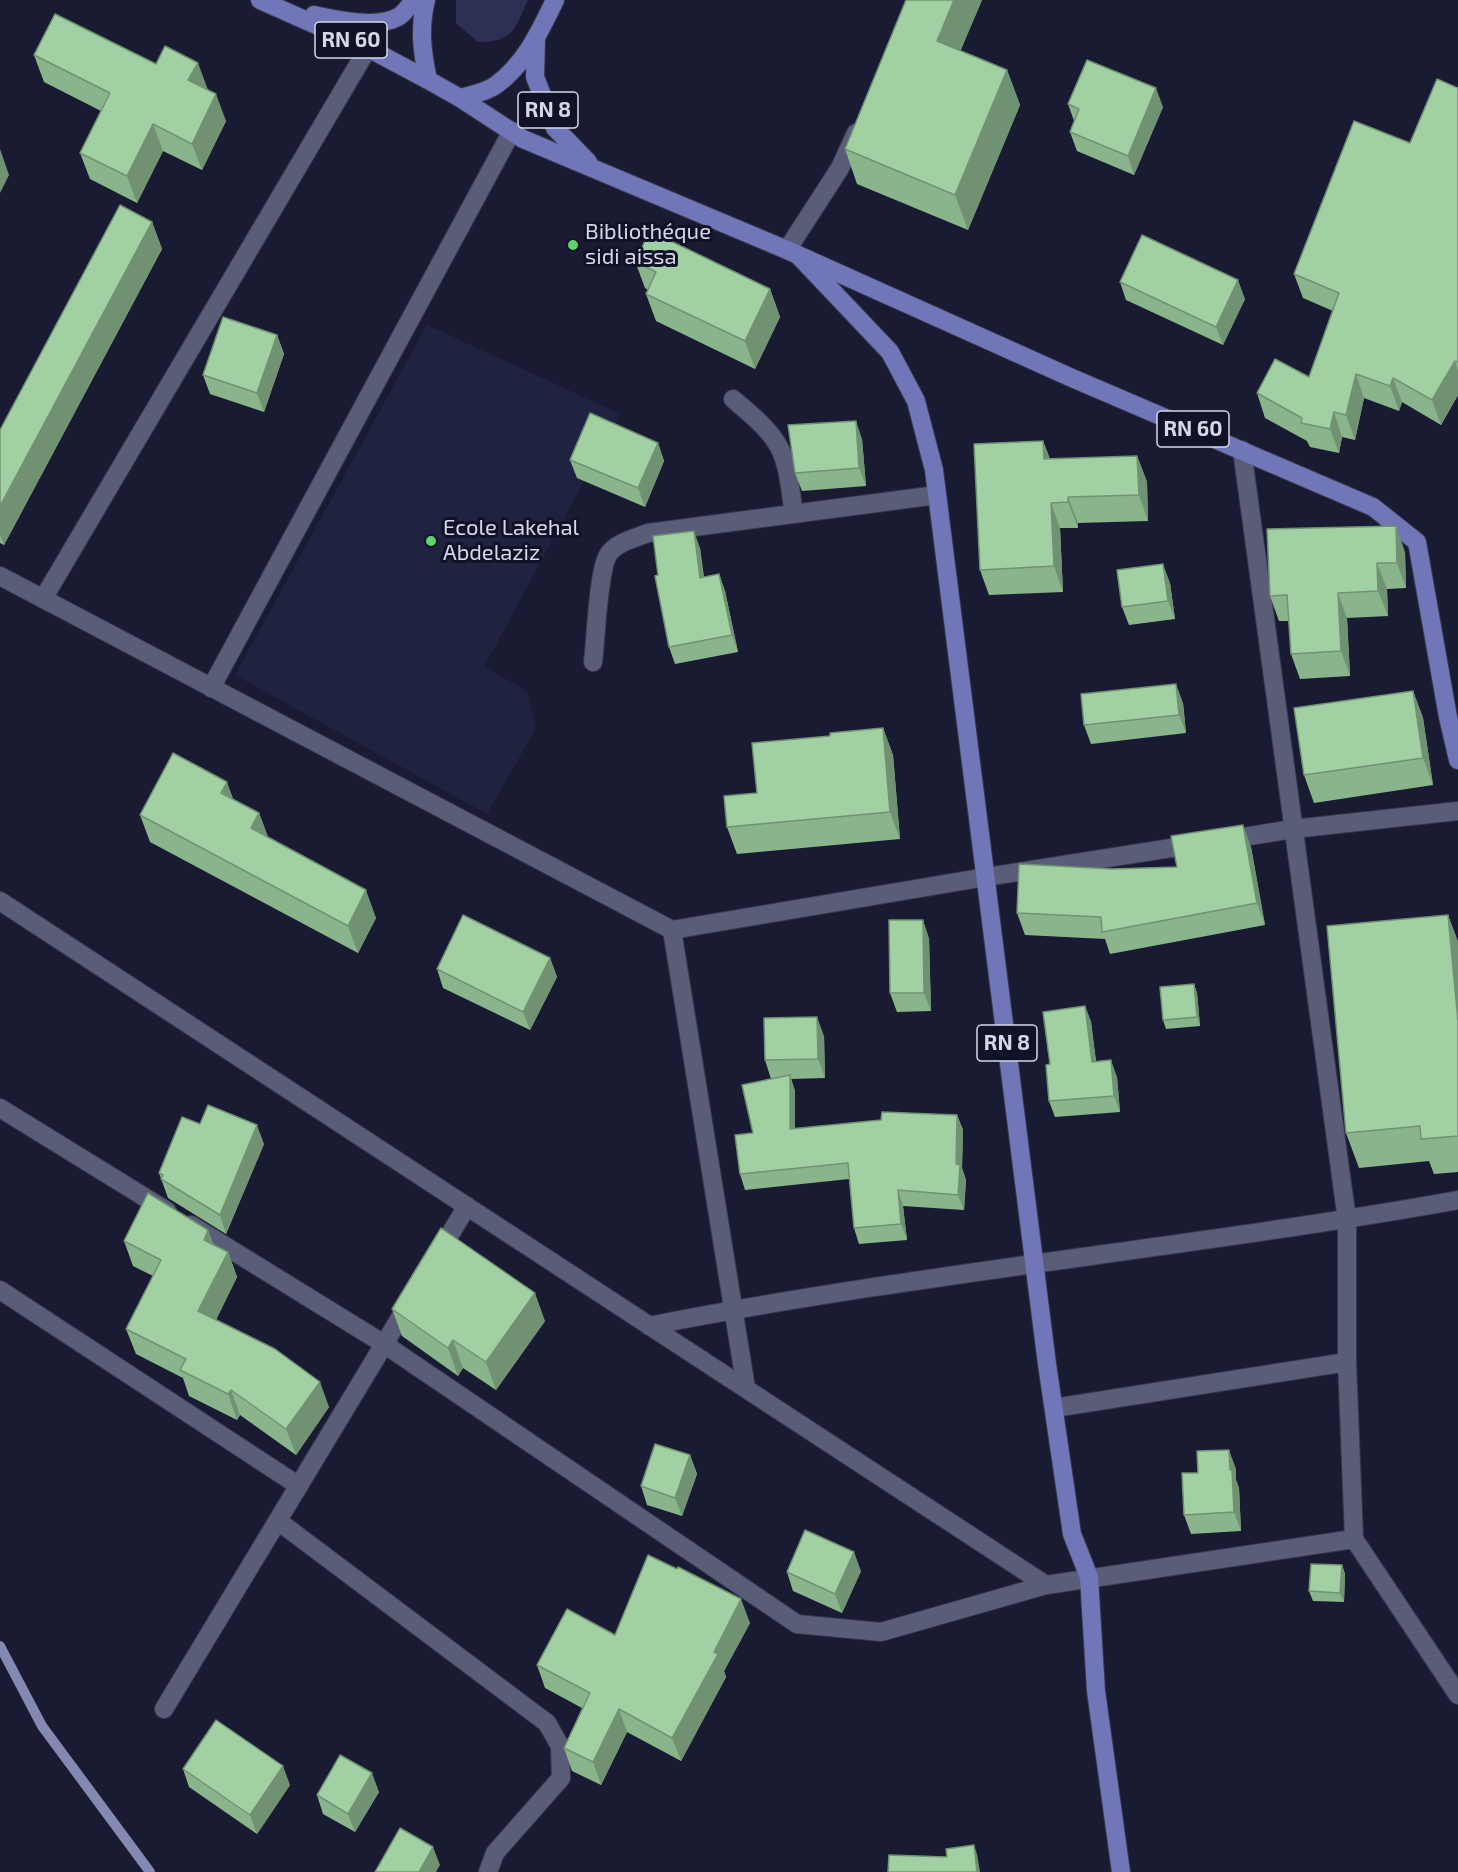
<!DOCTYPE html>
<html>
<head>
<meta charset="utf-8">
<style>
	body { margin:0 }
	canvas { display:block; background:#191b32 }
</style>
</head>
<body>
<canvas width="1458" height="1872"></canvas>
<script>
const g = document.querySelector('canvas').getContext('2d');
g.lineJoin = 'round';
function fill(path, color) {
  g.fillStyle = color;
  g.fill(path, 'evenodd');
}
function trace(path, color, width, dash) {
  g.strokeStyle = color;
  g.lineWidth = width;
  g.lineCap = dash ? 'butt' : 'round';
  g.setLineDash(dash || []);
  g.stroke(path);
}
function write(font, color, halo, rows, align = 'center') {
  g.font = font + ' "Exo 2",sans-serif';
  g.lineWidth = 6;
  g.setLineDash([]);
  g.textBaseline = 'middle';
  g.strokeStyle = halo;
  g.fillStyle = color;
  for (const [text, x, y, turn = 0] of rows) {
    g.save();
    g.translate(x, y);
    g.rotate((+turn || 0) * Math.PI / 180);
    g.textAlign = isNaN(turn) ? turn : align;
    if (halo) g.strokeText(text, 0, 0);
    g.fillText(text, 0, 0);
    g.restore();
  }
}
fill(new Path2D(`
	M427 325 620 414 484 667 527 691 536 728 487 814 235 675Z`), '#202340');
fill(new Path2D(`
	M456 0H528C514 29 514 42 478 42L456 23Z`), '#2d3053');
trace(new Path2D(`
	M0 1646 42 1726 150 1872`), '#8489b2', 10);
const service = new Path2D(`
	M787 250 840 168 856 133
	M733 399C748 412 765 425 776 442 789 461 790 491 794 514
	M593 662C596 639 598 572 608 555 615 543 635 538 648 533L937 495`);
const minor = new Path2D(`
	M1242 450 1347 1220V1362L1354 1539 1458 1695
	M0 576 672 930 986 877 1197 844
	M43 599 368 48
	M211 688 512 131
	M1225 840 1293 829 1458 811
	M0 901 1046 1585 1354 1539
	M672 930 746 1388
	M0 1108 167 1211
	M191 1225 384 1344 797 1624 881 1632 1046 1585
	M437 1256 467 1206
	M0 1290 299 1486
	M649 1326C917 1273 1190 1248 1458 1200
	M1054 1408 1347 1362
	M278 1521 547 1723 560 1746 561 1778 495 1853 488 1872
	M164 1709 409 1303`);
const primary = new Path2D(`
	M260 0 368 48 428 80
	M426 0C419 29 422 51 428 80L460 98C471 95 487 92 496 85 525 64 540 31 555 0
	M314 15C337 20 377 29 398 17 404 14 410 5 414 0
	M536 39 535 77 555 128 588 162
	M460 98 523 139 787 250 1072 378 1373 507 1417 542 1448 717 1458 760
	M798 255 890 352 916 401 934 470 1047 1364 1072 1534 1089 1577 1096 1691 1121 1872`);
trace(service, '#37384b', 20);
trace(minor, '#37384b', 20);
trace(primary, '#37384b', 20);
trace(service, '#595d78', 18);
trace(minor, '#595d78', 18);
trace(primary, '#7076b8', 18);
fill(new Path2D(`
	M982 0 960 51 1007 70 1020 105 968 230 857 184 845 149Z
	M34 55 208 90 226 121 202 170 163 151 137 203 90 179 80 153 101 111 44 82Z
	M1458 88V395L1441 425 1402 402 1399 411 1364 398 1355 440 1342 437 1339 453 1310 447 1307 441 1265 418 1257 393 1309 377 1333 311 1303 298 1294 274Z
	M1068 104 1163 107 1134 175 1077 151 1070 132 1074 121Z
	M152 222 162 249 4 545 0 543V430Z
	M635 261 770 289 780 317 755 369 656 321 646 294 648 290 645 288Z
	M1120 282 1245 299 1223 345 1126 300Z
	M277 335 284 354 264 412 210 394 203 375Z
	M862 439 866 486 802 491 795 473Z
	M1043 441 1050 459 1137 456 1147 482 1148 521 1078 523V528H1060L1063 592 989 595 980 570Z
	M658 443 664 461 645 507 577 478 570 460Z
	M700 548 704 577 719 574 725 591 738 652 675 664 669 647 658 575Z
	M1405 552 1406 588 1387 589 1388 616 1347 618 1350 676 1300 679 1291 654 1289 621H1279L1270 596Z
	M1170 583 1175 619 1129 625 1122 607Z
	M1413 691 1423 718 1433 785 1314 803 1304 775Z
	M1183 703 1186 733 1091 744 1084 725Z
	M883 728 893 755 900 839 737 854 727 827 757 793Z
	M233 799 259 813 268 837 376 918 358 953 150 842 140 815Z
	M1251 847 1265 925 1110 954 1105 939 1025 935 1017 913 1112 869 1177 867Z
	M1448 915 1458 942V1172L1434 1174 1429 1161 1359 1168 1346 1133Z
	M929 938 931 1011 897 1012 890 993Z
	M550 958 557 977 530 1030 443 988 437 969Z
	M1194 984 1197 993 1200 1026 1166 1029 1163 1020Z
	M1085 1006 1091 1022 1096 1061 1117 1077 1120 1112 1055 1117 1049 1101 1050 1064Z
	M824 1036 825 1078 791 1079 795 1091V1129L957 1115 963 1130 962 1168 966 1180 964 1210 903 1206 907 1240 859 1244 854 1228 849 1179 745 1190 740 1174 771 1079 765 1060Z
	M200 1124 264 1144 226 1234 168 1198 159 1173Z
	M124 1241 214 1245 228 1252 237 1277 216 1320 329 1407 296 1455 240 1415 237 1420 189 1396 183 1378 136 1354 126 1329 153 1276 133 1266Z
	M392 1309 545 1321 496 1390 463 1368 458 1376 402 1336Z
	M690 1455 697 1474 682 1516 647 1505 641 1486Z
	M1236 1469V1480L1239 1488 1241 1531 1191 1534 1184 1515Z
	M1342 1565 1345 1574 1344 1602 1313 1601 1309 1591Z
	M861 1571 842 1613 793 1591 787 1572Z
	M750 1623 724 1671 726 1677 681 1761 627 1732 601 1785 572 1771 564 1748 582 1708 545 1688 537 1665 615 1635Z
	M183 1769 290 1785 257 1834 189 1787Z
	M379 1792 355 1832 323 1814 317 1795Z`), '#8ab48c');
fill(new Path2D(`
	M954 0H982L950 76 937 41Z
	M198 63 208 90 188 80Z
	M1007 70 1020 105 968 230 955 195Z
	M1156 88 1163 107 1134 175 1128 156Z
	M216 94 226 121 202 170 192 144Z
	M153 124 163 151 137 203 127 176Z
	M0 149 9 175 0 193Z
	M152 222 162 249 4 545 0 535V506Z
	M1238 280 1245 299 1223 345 1216 327Z
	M770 289 780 317 755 369 745 341Z
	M277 335 284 354 264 412 257 393Z
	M1455 361 1458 370V395L1441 425 1432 400Z
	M1356 374 1364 398 1355 440 1346 415Z
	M1393 378 1402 402 1399 411 1390 386Z
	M1334 412 1342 437 1339 453 1330 429Z
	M856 421 862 439 866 486 859 468Z
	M1043 441 1053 467 1044 459Z
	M658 443 664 461 645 507 638 488Z
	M1137 456 1147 482 1148 521 1139 495Z
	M1068 497 1078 523V528L1068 502Z
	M1051 503 1060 528 1063 592 1054 566Z
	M1396 526 1405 552 1406 588 1397 563Z
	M694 531 700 548 705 594 700 578Z
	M1377 563 1387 589 1388 616 1378 591Z
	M1163 564 1170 583 1175 619 1168 601Z
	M719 574 725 591 738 652 732 635Z
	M1338 593 1347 618 1350 676 1341 651Z
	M1176 684 1183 703 1186 733 1179 715Z
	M1413 691 1423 718 1433 785 1423 758Z
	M883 728 893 755 900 839 890 812Z
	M227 782 237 809 221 793Z
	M259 813 269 840 251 828Z
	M1243 825 1251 847 1265 925 1257 903Z
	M366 890 376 918 358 953 348 926Z
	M1448 915 1458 942V1021Z
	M923 920 929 938 931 1011 924 993Z
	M550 958 557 977 530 1030 523 1012Z
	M1194 984 1197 993 1200 1026 1197 1017Z
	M1085 1006 1091 1022 1098 1078 1092 1062Z
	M817 1017 824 1036 825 1078 818 1059Z
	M1111 1060 1117 1077 1120 1112 1114 1096Z
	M790 1075 795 1091V1145L790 1129Z
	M957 1115 963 1130 962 1168 966 1180 964 1210 958 1195 956 1164Z
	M257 1125 264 1144 226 1234 220 1215Z
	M898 1190 903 1206 907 1240 901 1224Z
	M208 1230 218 1255 204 1240Z
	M228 1252 237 1277 207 1337 198 1311Z
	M535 1293 545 1321 496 1390 486 1362Z
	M453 1340 463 1368 458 1376 448 1348Z
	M320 1382 329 1407 296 1455 286 1429Z
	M231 1390 240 1415 237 1420 228 1394Z
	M1229 1450 1236 1469V1480L1239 1488 1241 1531 1234 1512 1230 1470Z
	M690 1455 697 1474 682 1516 675 1498Z
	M854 1552 861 1571 842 1613 835 1594Z
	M1342 1565 1345 1574 1344 1602 1340 1593Z
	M741 1599 750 1623 724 1671 726 1677 681 1761 672 1738 714 1652Z
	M619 1709 627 1732 601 1785 593 1762Z
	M283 1766 290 1785 257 1834 250 1815Z
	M372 1773 379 1792 355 1832 348 1814Z
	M974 1845 977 1854 980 1872H977Z
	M433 1847 440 1865 436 1872H419Z`), '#719272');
const building = new Path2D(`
	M906 0H954L937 41 1007 70 955 195 845 149Z
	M55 14 156 64 165 46 198 63 188 80 216 94 192 144 153 124 127 176 80 153 110 93 34 55Z
	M1087 60 1156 88 1128 156 1070 132 1079 109 1068 104Z
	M1437 79 1458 88V362L1455 361 1432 400 1393 378 1390 386 1356 374 1346 415 1334 412 1330 429 1301 423 1302 418 1257 393 1275 359 1309 377 1339 293 1294 274 1354 121 1410 143Z
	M120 205 152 222 0 506V430Z
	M650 231 770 289 745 341 646 294 656 272 635 261Z
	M1142 235 1238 280 1216 327 1120 282Z
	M223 317 277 335 257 393 203 375Z
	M590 413 658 443 638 488 570 460Z
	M856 421 859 468 795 473 788 425Z
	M1043 441 1044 459 1137 456 1139 495 1068 497V502L1051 503 1054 566 980 570 974 444Z
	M1396 526 1397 563H1377L1378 591 1338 593 1341 651 1291 654 1287 595 1270 596 1267 529Z
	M694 531 700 578 719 574 732 635 669 647 655 576 658 575 653 536Z
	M1163 564 1168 601 1122 607 1117 570Z
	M1176 684 1179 715 1084 725 1081 694Z
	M1413 691 1423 758 1304 775 1294 708Z
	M883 728 890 812 727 827 724 796 757 793 752 743 830 736V733Z
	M173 753 227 782 221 793 259 813 251 828 366 890 348 926 140 815Z
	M1243 825 1257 903 1102 932 1101 917 1017 913 1019 864 1112 869 1177 867 1171 836Z
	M463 915 550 958 523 1012 437 969Z
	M1448 915 1458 1021V1136L1421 1139 1420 1126 1346 1133 1327 926Z
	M889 920H923L924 993H890Z
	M1194 984 1197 1017 1163 1020 1160 987Z
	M1085 1006 1092 1062 1111 1060 1114 1096 1049 1101 1046 1065 1050 1064 1043 1012Z
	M817 1017 818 1059 765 1060 764 1018Z
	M790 1075V1129L881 1120 882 1112 957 1115 956 1164 960 1165 958 1195 898 1190 901 1224 854 1228 848 1163 740 1174 735 1135 753 1133 742 1085Z
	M208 1105 257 1125 220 1215 161 1179 163 1175 159 1173 182 1117 200 1124Z
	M148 1193 208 1230 204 1240 228 1252 198 1311 275 1349 320 1382 286 1429 231 1390 228 1394 180 1370 186 1359 126 1329 161 1260 124 1241Z
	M441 1228 535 1293 486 1362 453 1340 448 1348 392 1309Z
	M655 1444 690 1455 675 1498 641 1486Z
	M1229 1450 1230 1470H1232L1234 1512 1184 1515 1182 1473H1198L1197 1451Z
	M805 1530 854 1552 835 1594 787 1572Z
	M648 1555 677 1569 678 1567 741 1599 714 1652 718 1654 672 1738 619 1709 593 1762 564 1748 590 1693 537 1665 567 1609 615 1635Z
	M1311 1564 1342 1565 1340 1593 1309 1591Z
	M216 1720 283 1766 250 1815 183 1769Z
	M340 1755 372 1773 348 1814 317 1795Z
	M400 1828 433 1847 419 1872H375Z
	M974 1845 977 1872H888L889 1855 947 1857 946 1849Z`);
fill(building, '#a1d1a3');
trace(building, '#719272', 1.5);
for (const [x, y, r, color] of [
	[573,245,6,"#5ed56c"],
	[431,541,6,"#5ed56c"]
]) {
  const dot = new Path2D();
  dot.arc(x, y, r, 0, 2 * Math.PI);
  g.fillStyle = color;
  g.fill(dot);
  trace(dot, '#101228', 2);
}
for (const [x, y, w] of [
	[351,40,72],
	[548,110,60],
	[1193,429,72],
	[1007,1043,60]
]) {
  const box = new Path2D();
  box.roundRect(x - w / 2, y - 18, w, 36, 4.5);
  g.fillStyle = '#101228';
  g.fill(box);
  trace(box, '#d6d8e8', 1.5);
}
write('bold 21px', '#d6d8e8', null, [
	["RN 60",351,40],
	["RN 8",548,110],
	["RN 60",1193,429],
	["RN 8",1007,1043]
]);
write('22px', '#d6d8e8', '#101228', [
	["Bibliothéque",585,232],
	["sidi aissa",585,257],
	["Ecole Lakehal",443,528],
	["Abdelaziz",443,553]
], 'left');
</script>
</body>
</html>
